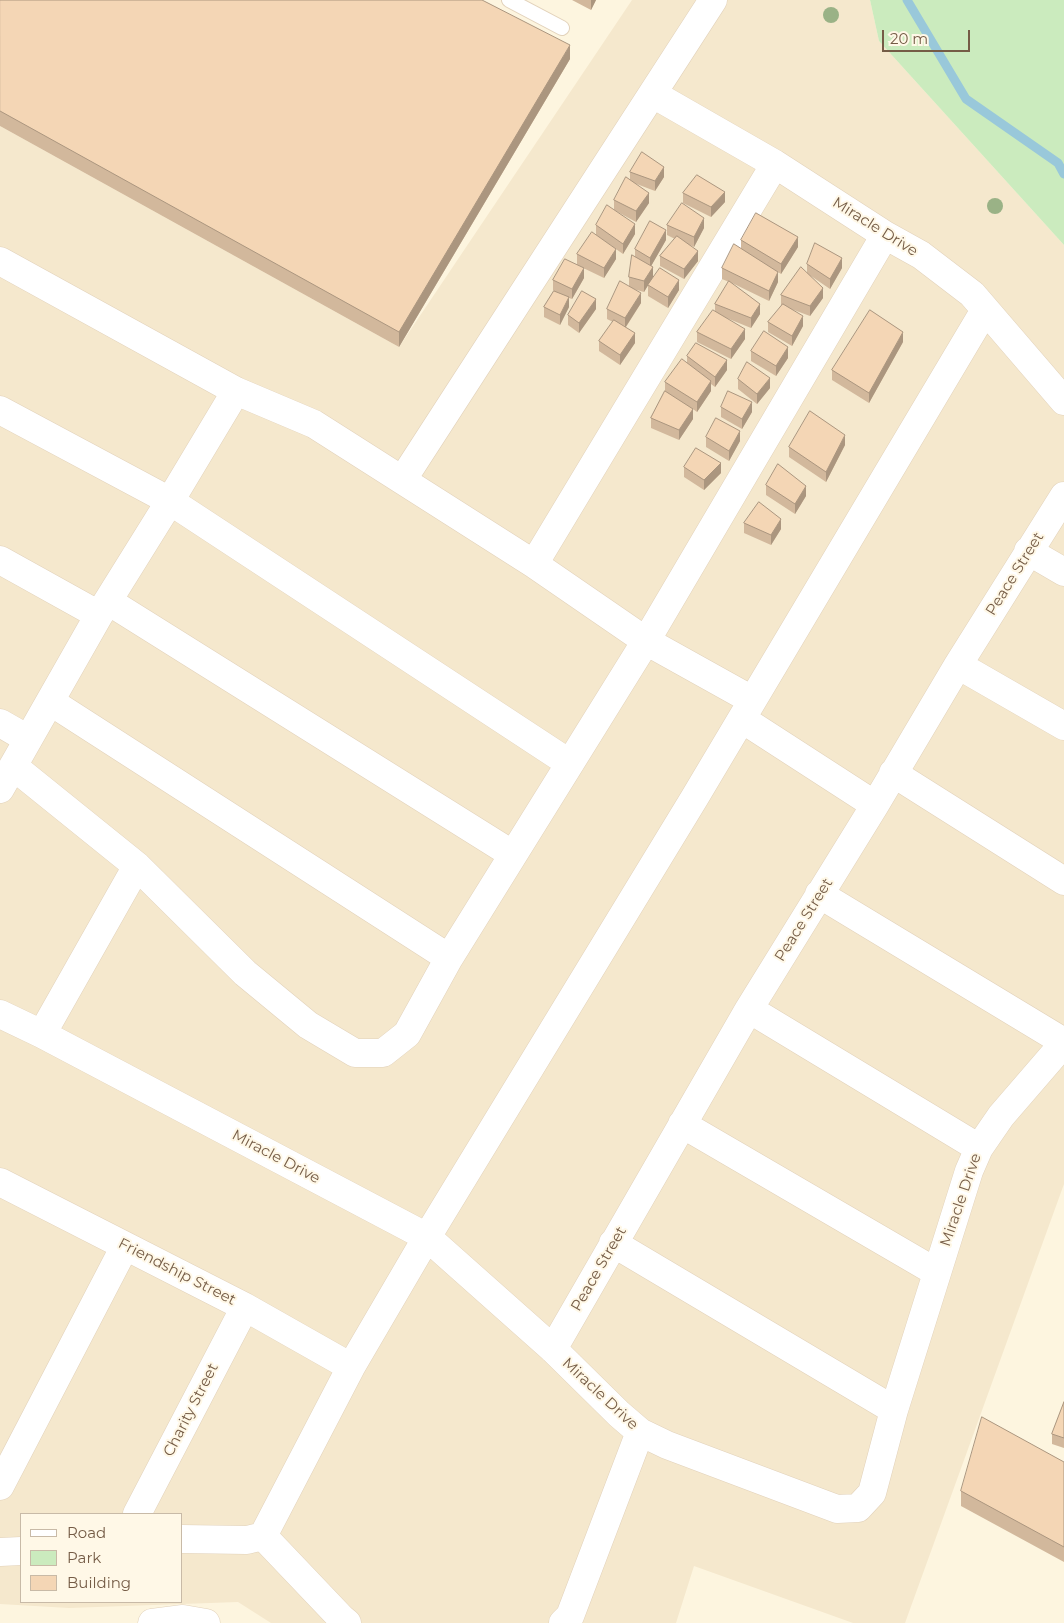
<!DOCTYPE html>
<html>
<head>
<meta charset="utf-8">
<style>
	body { margin:0 }
	#map { position:relative; width:1064px; height:1623px; overflow:hidden; background:#fdf5df; font-family:Montserrat,sans-serif }
	canvas { display:block }
	.legend { position:absolute; left:20px; top:1513px; width:162px; height:90px; box-sizing:border-box; background:#fff8e7; border:1px solid #c8baa7; margin:0; padding:6px 9px; list-style:none; font-size:15px; color:#755c46 }
	.legend li { display:flex; align-items:center; gap:10px; height:25px }
	.legend b { width:25px; border:1px solid #c8baa7 }
	.scale { position:absolute; left:882px; top:30px; width:88px; height:22px; box-sizing:border-box; border:2px solid #755c46; border-top:0; padding-left:6px; font-size:15px; line-height:18px; white-space:nowrap; color:#755c46; -webkit-text-stroke:4px #fff8e7; paint-order:stroke }
</style>
</head>
<body>
<div id="map">
<canvas width="1064" height="1623"></canvas>
<ul class="legend">
<li><b style="height:6px;background:#fff"></b>Road</li>
<li><b style="height:14px;background:#cbebbe"></b>Park</li>
<li><b style="height:14px;background:#f4d6b5"></b>Building</li>
</ul>
<div class="scale">20 m</div>
</div>
<script>
const g = document.querySelector('canvas').getContext('2d');
g.lineJoin = 'round';
function fill(path, color) {
  g.fillStyle = color;
  g.fill(path, 'evenodd');
}
function trace(path, color, width, dash) {
  g.strokeStyle = color;
  g.lineWidth = width;
  g.lineCap = dash ? 'butt' : 'round';
  g.setLineDash(dash || []);
  g.stroke(path);
}
function write(font, color, halo, rows, align = 'center') {
  g.font = font + ' Montserrat,sans-serif';
  g.lineWidth = 4;
  g.setLineDash([]);
  g.textBaseline = 'middle';
  g.strokeStyle = halo;
  g.fillStyle = color;
  for (const [text, x, y, turn = 0] of rows) {
    g.save();
    g.translate(x, y);
    g.rotate((+turn || 0) * Math.PI / 180);
    g.textAlign = isNaN(turn) ? turn : align;
    if (halo) g.strokeText(text, 0, 0);
    g.fillText(text, 0, 0);
    g.restore();
  }
}
fill(new Path2D(`
	M632 0H870L879 41 1064 245V1184L905 1623H853L694 1566 676 1623H271L238 1602 69 1608 0 1604V126L399 347ZM21 1514H181V1602H21Z`), '#f5e8cd');
fill(new Path2D(`
	M870 0H1064V245L879 41Z`), '#cbebbe');
trace(new Path2D(`
	M907 0 966 99 1058 163 1064 174`), '#99c8da', 9);
const service = new Path2D(`
	M509 0 562 28`);
const minor = new Path2D(`
	M653 94 775 164 885 235 921 255 972 294 1064 401
	M0 261 236 391 314 424 534 564 646 641 752 700
	M0 410 170 501 569 763
	M403 479 713 0
	M1028 551 1064 572
	M0 560 99 615
	M534 564 775 164
	M108 601 512 854
	M958 665 1064 726
	M51 702 449 958
	M742 719 875 805
	M0 723 28 739
	M13 766 137 866 245 973 308 1025 355 1053H383L407 1034 449 958 646 641 885 235
	M893 773 1064 881
	M0 789 99 615 170 501 236 391
	M819 894 1064 1042
	M749 1009 979 1148
	M0 1014 42 1034 427 1237 553 1349 619 1414 640 1432 667 1445 837 1509 858 1508 872 1493 894 1410 969 1171 979 1148 1001 1116 1064 1043
	M42 1034 137 866
	M682 1124 936 1272
	M0 1182 245 1307 351 1367
	M613 1243 894 1410
	M553 1349 749 1009 875 805 958 665 1064 496
	M0 1486 125 1246
	M137 1514 245 1307
	M263 1536 351 1367 427 1237 695 797 985 310
	M181 1539 247 1540 263 1536 341 1618 347 1623
	M0 1552 21 1551
	M152 1623 183 1619 206 1623
	M563 1623 570 1616 640 1432`);
trace(service, '#e2d2bb', 16);
trace(minor, '#e2d2bb', 29);
trace(service, '#fff', 14);
trace(minor, '#fff', 28);
g.fillStyle = '#9ab286';
for (const [x, y] of [
	[831,15],
	[995,206]
]) {
  g.beginPath();
  g.arc(x, y, 8, 0, 2 * Math.PI);
  g.fill();
}
fill(new Path2D(`
	M0 0 570 59 399 347 0 126Z
	M572 0H596L591 10Z
	M630 172 664 177 655 191 634 183 649 203 636 222 614 210V200L630 180Z
	M683 193 725 202 711 217 683 203Z
	M596 225 635 234 623 254 596 235Z
	M667 225 704 228 694 247 690 245 698 261 684 279 660 266V256L675 239 667 235Z
	M666 240 651 266 653 277 644 292 633 289 641 303 626 327 635 343 620 365 599 351V341L613 322 607 319V309L629 286V277L635 256V249Z
	M741 240 798 247 781 274 778 272V282L769 301 732 283 760 314 751 328 724 317 745 339 731 359 697 342V332L715 312V304L729 282 722 279V268L741 249Z
	M577 254 616 259 604 278 577 265Z
	M807 264 842 268 830 289 811 276 823 298 810 316 791 309 803 326 792 346 768 332V322L782 306 781 305V295L807 273Z
	M584 278 572 299 569 298V307L560 325 544 317V307L554 291 553 290V280Z
	M648 285 679 290 668 308 648 296Z
	M596 309 579 333 568 325V315Z
	M903 342 869 403 832 380V370Z
	M751 351 788 358 776 376 751 361Z
	M687 356 727 370 715 387 711 384V391L697 412 693 409V419L679 440 651 428V418L665 391V382L687 362Z
	M738 379 770 388 757 404 738 389Z
	M721 407 752 412 742 429 721 417Z
	M706 437 740 441 729 461 706 447Z
	M845 445 826 482 789 457V447Z
	M684 467 721 473 704 490 684 477Z
	M766 485 806 496 795 514 766 495Z
	M744 523 781 529 771 545 744 533Z
	M1064 1402V1448L1052 1444V1434Z
	M1064 1462V1562L961 1506V1491Z`), '#d2b89c');
fill(new Path2D(`
	M591 0H596L591 10Z
	M570 45V59L399 347V332Z
	M664 167V177L655 191V181Z
	M725 192V202L711 217V207Z
	M649 193V203L636 222V211Z
	M704 218V228L694 247V237Z
	M635 224V234L623 254V244Z
	M666 230V240L650 268V258Z
	M798 237V247L781 274V264Z
	M616 249V259L604 278V268Z
	M698 251V261L684 279V269Z
	M842 258V268L830 289V279Z
	M653 267V277L644 292V281Z
	M584 268V278L572 299V289Z
	M778 272V282L769 301V291Z
	M679 280V290L668 308V297Z
	M823 288V298L810 316V306Z
	M641 293V303L625 328V318Z
	M569 297V307L560 325V315Z
	M596 299V309L579 333V323Z
	M760 304V314L751 328V318Z
	M803 316V326L792 346V336Z
	M745 329V339L731 359V349Z
	M903 332V342L869 403V393Z
	M635 333V343L620 365V355Z
	M788 347V358L776 376V366Z
	M727 360V370L715 387V377Z
	M770 378V388L757 404V394Z
	M711 381V391L697 412V402Z
	M752 402V412L742 429V419Z
	M693 409V419L679 440V430Z
	M740 431V441L729 461V451Z
	M845 435V445L826 482V472Z
	M721 463V473L704 490V480Z
	M806 486V496L795 514V504Z
	M781 519V529L771 545V535Z`), '#ab967f');
const building = new Path2D(`
	M0 0H482L570 45 399 332 0 111Z
	M642 152 664 167 655 181 630 172Z
	M697 175 725 192 711 207 683 193Z
	M626 177 649 193 636 211 614 200Z
	M682 203 704 218 694 237 667 225Z
	M607 205 635 224 623 244 596 225Z
	M756 213 798 237 781 264 741 240Z
	M650 221 666 230 650 258 635 249Z
	M592 232 616 249 604 268 577 254Z
	M677 236 698 251 684 269 660 256Z
	M815 243 842 258 830 279 807 264Z
	M734 244 778 272 769 291 722 268Z
	M632 255 653 267 644 281 629 277Z
	M565 259 584 268 572 289 553 280Z
	M801 267 823 288 810 306 781 295Z
	M660 268 679 280 668 297 648 285Z
	M620 281 641 293 625 318 607 309Z
	M729 281 760 304 751 318 715 304Z
	M554 291 569 297 560 315 544 307Z
	M582 291 596 299 579 323 568 315Z
	M783 304 803 316 792 336 768 322Z
	M713 310 745 329 731 349 697 332Z
	M870 310 903 332 869 393 832 370Z
	M614 320 635 333 620 355 599 341Z
	M764 331 788 347 776 366 751 351Z
	M696 343 727 360 715 377 687 356Z
	M682 359 711 381 697 402 665 382Z
	M747 362 770 378 757 394 738 379Z
	M665 391 693 409 679 430 651 418Z
	M728 391 752 402 742 419 721 407Z
	M810 411 845 435 826 472 789 447Z
	M716 418 740 431 729 451 706 437Z
	M696 448 721 463 704 480 684 467Z
	M778 464 806 486 795 504 766 485Z
	M759 502 781 519 771 535 744 523Z
	M1064 1402V1438L1052 1434Z
	M982 1417 1064 1462V1547L961 1491Z`);
fill(building, '#f4d6b5');
trace(building, '#ab967f', 1);
write('15px', '#755c46', '#fff8e7', [
	["Miracle Drive",875,227,32],
	["Peace Street",1015,574,-58],
	["Peace Street",804,920,-58],
	["Miracle Drive",276,1157,28],
	["Miracle Drive",961,1200,-71],
	["Peace Street",599,1269,-60],
	["Friendship Street",177,1272,27],
	["Miracle Drive",600,1394,43],
	["Charity Street",191,1410,-63]
]);
</script>
</body>
</html>
